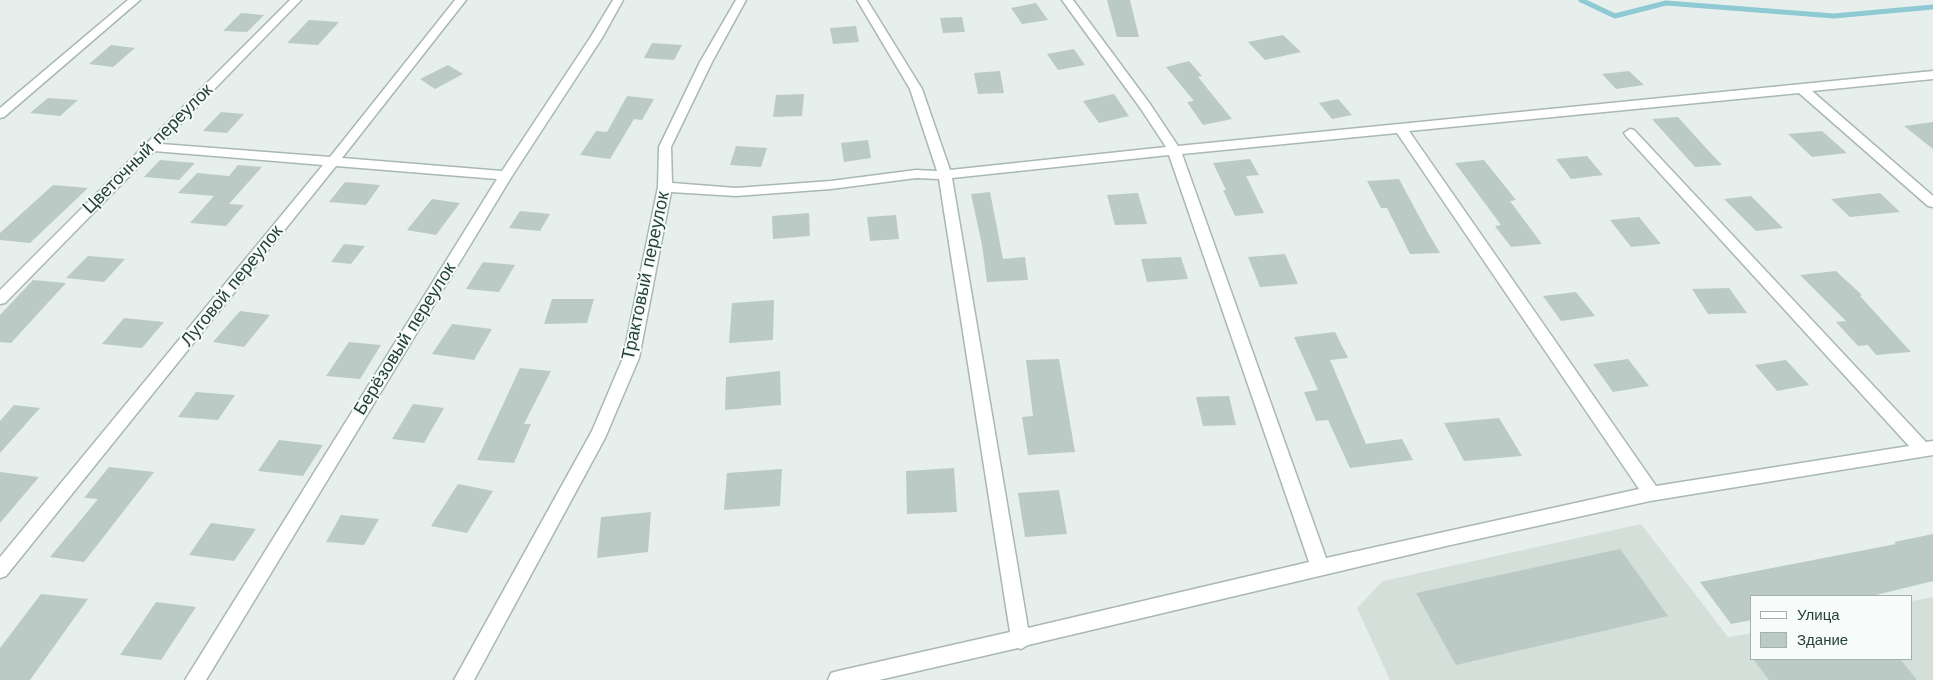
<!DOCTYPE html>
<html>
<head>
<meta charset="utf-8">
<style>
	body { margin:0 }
	#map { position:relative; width:1933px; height:680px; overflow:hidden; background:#e6efeb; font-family:"Work Sans",sans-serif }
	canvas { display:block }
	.legend { position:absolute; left:1750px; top:595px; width:162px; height:65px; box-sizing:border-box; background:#f7fbf9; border:1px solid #a3b1ad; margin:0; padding:6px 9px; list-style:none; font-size:15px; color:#24423a }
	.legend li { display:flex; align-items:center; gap:10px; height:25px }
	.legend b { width:25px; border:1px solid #a3b1ad }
</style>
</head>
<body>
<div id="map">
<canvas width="1933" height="680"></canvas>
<ul class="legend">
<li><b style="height:6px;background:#fff"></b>Улица</li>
<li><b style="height:14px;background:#bbcac4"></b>Здание</li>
</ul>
</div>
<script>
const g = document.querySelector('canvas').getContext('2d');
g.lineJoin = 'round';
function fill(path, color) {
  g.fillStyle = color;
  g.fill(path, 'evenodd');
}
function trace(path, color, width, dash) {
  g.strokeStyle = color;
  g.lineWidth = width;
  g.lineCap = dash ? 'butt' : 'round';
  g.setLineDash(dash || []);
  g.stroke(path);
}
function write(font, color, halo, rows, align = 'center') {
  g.font = font + ' "Work Sans",sans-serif';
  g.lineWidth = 4;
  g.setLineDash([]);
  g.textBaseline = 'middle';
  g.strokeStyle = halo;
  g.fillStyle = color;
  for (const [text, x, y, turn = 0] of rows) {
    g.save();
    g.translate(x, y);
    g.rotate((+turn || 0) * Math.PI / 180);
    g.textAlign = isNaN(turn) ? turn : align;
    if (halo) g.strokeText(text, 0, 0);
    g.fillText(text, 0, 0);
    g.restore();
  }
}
fill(new Path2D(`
	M1641 524 1728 637 1752 633V659H1912V601L1933 597V680H1390L1357 608 1383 581Z`), '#d4dfda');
trace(new Path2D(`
	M1581 0 1615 16 1666 3 1834 16 1933 7`), '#8ec9d4', 5);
fill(new Path2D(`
	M1107 0H1130L1139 37H1117Z
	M1036 3 1048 20 1022 24 1011 8Z
	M241 13 264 15 247 32 223 31Z
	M962 17 965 32 943 33 940 18Z
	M309 20 339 22 318 45 287 43Z
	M856 26 859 42 833 44 830 28Z
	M1283 35 1301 52 1265 60 1248 42Z
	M652 43 682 45 674 60 644 58Z
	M111 45 135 48 113 67 89 64Z
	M1074 49 1085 65 1058 70 1047 54Z
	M1189 61 1202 76 1198 77 1232 119 1203 125 1187 102 1194 101 1166 67Z
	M448 65 463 74 435 89 420 79Z
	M1000 71 1004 93 978 94 974 73Z
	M1629 71 1644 85 1616 89 1602 74Z
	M804 94 802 116 773 117 776 95Z
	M1114 94 1129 116 1099 123 1083 101Z
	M627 96 654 99 642 120 634 119 610 159 580 155 596 131 607 132Z
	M48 98 78 100 60 116 30 113Z
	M1338 99 1352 115 1332 119 1319 103Z
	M221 112 244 114 227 133 203 131Z
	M1678 117 1705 147 1722 165 1695 167 1652 119Z
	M1933 122V149L1904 126Z
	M1822 131 1847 153 1812 157 1788 134Z
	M868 140 871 158 844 162 841 143Z
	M736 146 767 148 761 167 730 165Z
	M1587 156 1603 175 1571 179 1556 159Z
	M1250 159 1259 175 1246 176 1264 213 1235 216 1223 190H1226L1213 163Z
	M160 160 195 163 179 180 144 177Z
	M1484 160 1516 200 1510 201 1542 244 1511 247 1495 226 1501 225 1455 163Z
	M238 165 262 167 229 204 244 205 226 226 190 223 214 196 178 193 197 173 229 176Z
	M1399 179 1427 231 1440 253 1410 254 1387 208H1381L1367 181Z
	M345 182 380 185 366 205 329 202Z
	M53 185 88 188 30 243 0 240V233Z
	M990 192 1003 259 1025 257 1028 280 987 282 982 245 971 194Z
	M1138 193 1147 224 1115 225 1107 195Z
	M1880 193 1900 212 1850 217 1831 199Z
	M1751 196 1783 228 1756 231 1724 199Z
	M432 199 460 203 436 235 407 230Z
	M520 211 550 214 540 231 509 228Z
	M809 213 810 236 773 239 772 216Z
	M896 215 899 239 870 241 867 217Z
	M1639 217 1661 244 1631 247 1610 220Z
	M344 244 365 246 351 264 331 262Z
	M1285 254 1298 284 1260 287 1248 257Z
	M88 256 125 259 104 282 66 278Z
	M1181 257 1188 279 1147 282 1141 259Z
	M483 262 515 265 499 292 466 289Z
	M1836 271 1862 295 1860 296 1911 352 1876 355 1868 345 1858 346 1836 322 1846 321 1800 275Z
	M33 280 66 283 11 343 0 342V315Z
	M1729 288 1747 313 1708 314 1692 289Z
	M1576 292 1595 316 1561 321 1543 296Z
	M552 299H594L587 323 544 324Z
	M774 300 773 340 729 343 732 303Z
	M240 311 270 315 244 347 213 342Z
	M124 318 164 322 142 348 102 344Z
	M452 324 492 329 474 360 432 354Z
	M1335 332 1348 358 1330 360 1366 444 1402 439 1413 460 1350 468 1328 420 1316 421 1304 392 1318 390 1294 337Z
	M349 342 381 345 360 379 326 376Z
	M1059 359 1075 452 1028 455 1022 417 1033 416 1026 360Z
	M1628 359 1649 386 1613 392 1593 364Z
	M1786 360 1809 385 1777 391 1755 365Z
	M520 368 551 371 524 424H531L514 463 477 460Z
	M780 371 781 405 725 410 726 377Z
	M196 392 235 395 218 420 178 417Z
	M1229 396 1236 425 1203 426 1196 397Z
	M413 404 444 408 424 443 392 439Z
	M14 405 40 408 0 453V421Z
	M1499 418 1522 456 1464 461 1444 423Z
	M279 440 323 445 303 476 258 471Z
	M109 467 154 472 84 562 50 557 98 499 84 498Z
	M954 468 957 512 907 514 906 471Z
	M782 469 780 506 724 510 727 473Z
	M0 472 39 477 0 523Z
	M458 484 493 491 467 533 431 526Z
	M1059 490 1067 534 1025 537 1018 493Z
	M651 512 648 552 597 558 601 517Z
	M341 515 379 519 364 545 326 542Z
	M211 523 256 529 234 561 189 555Z
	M1933 534V581L1872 596H1752V620L1731 624 1700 582 1896 544 1894 542Z
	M1620 549 1668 616 1456 665 1416 593Z
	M41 594 88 599 30 680H0V648Z
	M156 602 196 607 161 660 120 655Z
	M1753 659H1900L1917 680H1769Z`), '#bbcac4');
const minor = new Path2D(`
	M128 0H140L4 117 0 118V108Z
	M290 0H301L161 144 330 157 455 0H466L342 158 502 171 590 38 613 0H623L602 38 512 176 206 680H185L497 179 336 166 6 576 0 578V557L323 165 154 151 5 303 0 304V290Z
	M736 0H746L712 62 671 147 672 183 736 188 831 181 916 170 937 171 910 89 857 0H867L922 89 950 170 1166 147 1141 109 1062 0H1073L1150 104 1178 146 1933 71V79L1812 91 1933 196V207L1928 206 1799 93 1409 131 1656 486 1909 446 1626 136 1624 133 1630 129 1634 130 1926 442 1933 441V455L1650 501 1446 546 1028 645 1021 649 1018 648 879 680H828L831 673 838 671 1010 632 939 179 916 178 831 189 736 196 671 192 639 358 605 438 474 680H454L592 431 623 358 658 187 659 147 700 62ZM1397 133 1639 489 1326 558 1182 154ZM1169 155 1309 562 1028 628 952 178Z`);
trace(minor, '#a8b8b2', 3);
fill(minor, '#fff');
write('18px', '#24423a', '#f7fbf9', [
	["Цветочный переулок",148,149,-45],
	["Трактовый переулок",646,276,-78],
	["Луговой переулок",232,286,-51],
	["Берёзовый переулок",405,339,-58]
]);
</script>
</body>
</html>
